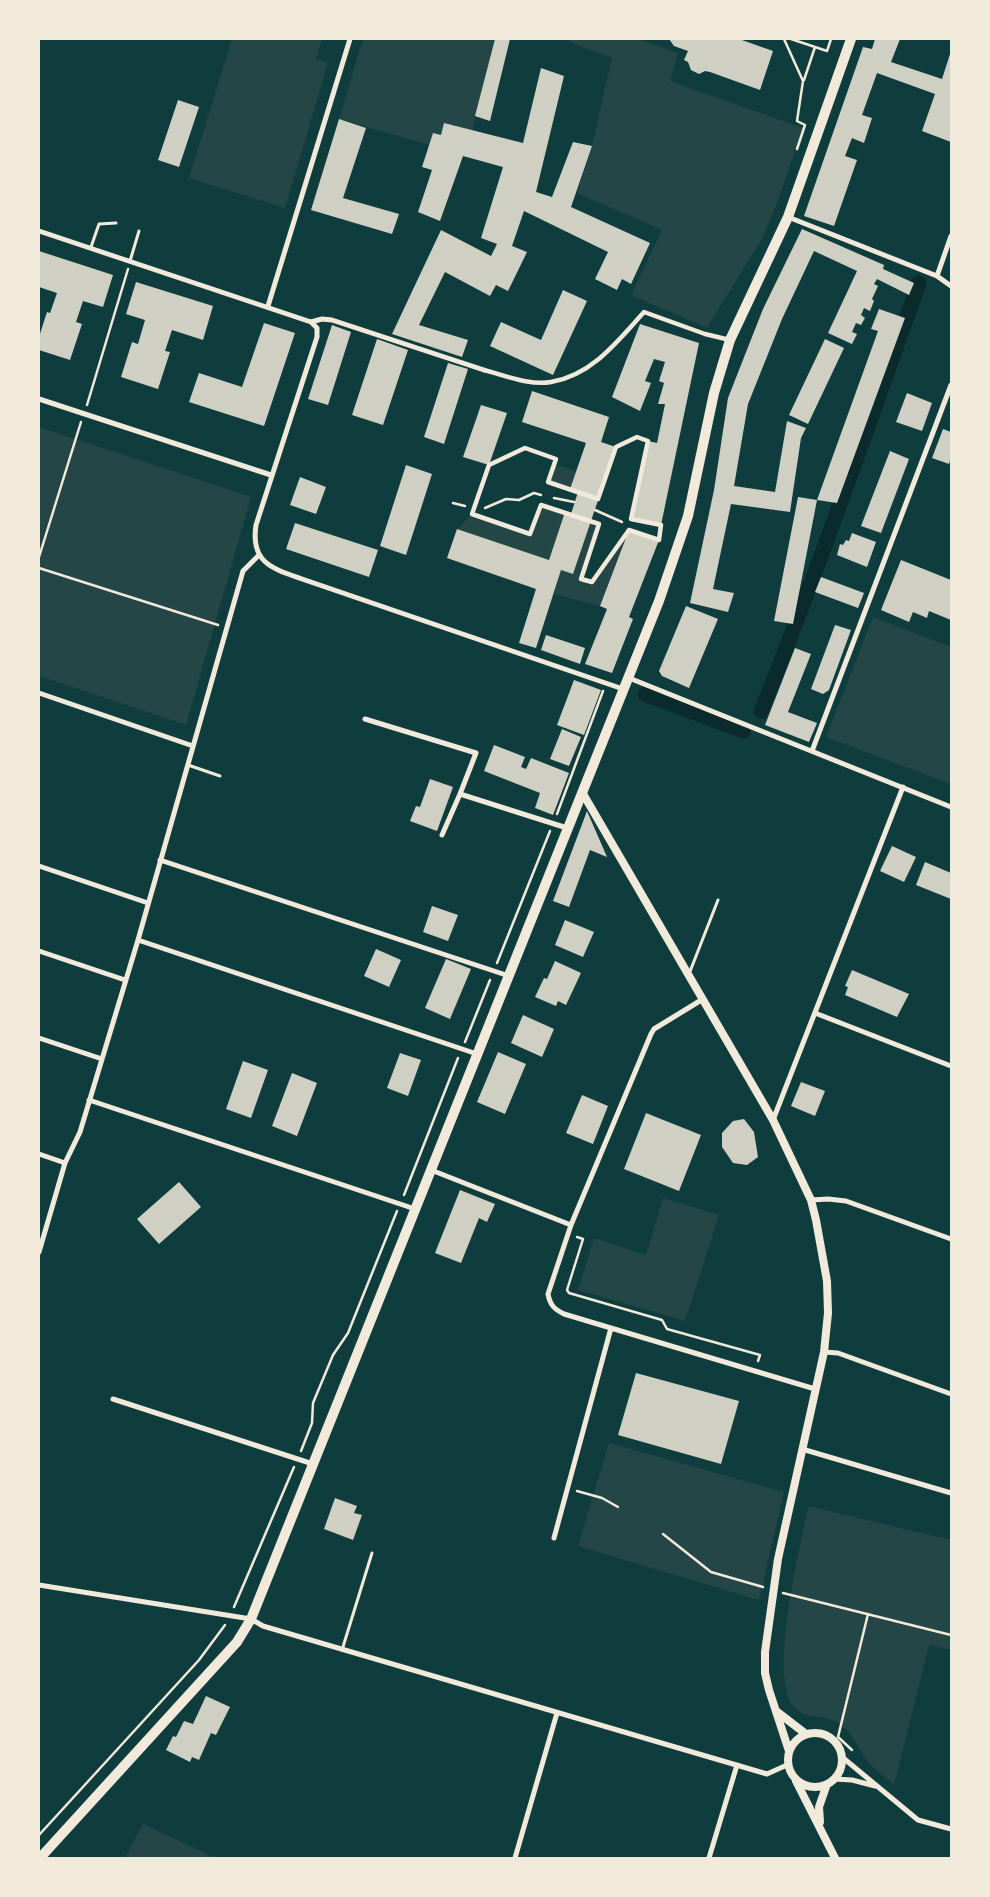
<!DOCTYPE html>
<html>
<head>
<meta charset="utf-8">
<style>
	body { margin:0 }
	#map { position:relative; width:990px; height:1897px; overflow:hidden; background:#0f3d3e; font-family:"IBM Plex Sans",sans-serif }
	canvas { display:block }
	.frame { position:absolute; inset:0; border:40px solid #f1e9da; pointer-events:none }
</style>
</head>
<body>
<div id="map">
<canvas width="990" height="1897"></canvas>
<div class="frame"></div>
</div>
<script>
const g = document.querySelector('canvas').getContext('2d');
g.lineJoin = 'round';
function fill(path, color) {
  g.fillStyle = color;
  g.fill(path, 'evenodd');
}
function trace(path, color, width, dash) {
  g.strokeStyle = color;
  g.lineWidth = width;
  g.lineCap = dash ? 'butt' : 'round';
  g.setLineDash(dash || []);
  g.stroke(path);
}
fill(new Path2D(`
	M232 39H322L316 59 328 63 285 208 189 178Z
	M363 39H495L472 131 444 123 441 135 433 133 429 145 339 119Z
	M569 39H638L678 53 670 81 803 128 776 205 763 237 707 328 631 295 662 230 577 193 592 146 612 58 569 42Z
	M39 427 251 497 186 725 39 676Z
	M554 464 576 471 570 489 548 482Z
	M541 505 565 512 549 560 457 529 472 514 530 533Z
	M591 520 599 524 581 578 591 582 629 530 600 606 554 594 561 570 573 574Z
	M873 617 951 647V784L826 737Z
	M663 1198 719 1215 685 1321 578 1290 594 1238 646 1255Z
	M609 1443 784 1492 759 1600 578 1546Z
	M808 1506 951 1540V1650L929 1645 894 1785C885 1776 871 1767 864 1756 855 1743 851 1730 836 1722 822 1714 805 1720 794 1707 767 1675 801 1547 808 1506Z
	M143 1824 216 1858H130L126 1856Z`), '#244646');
trace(new Path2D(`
	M645 694 743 731
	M761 711C818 571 868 426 919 283`), '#0a2a2b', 15);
fill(new Path2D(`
	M495 39H510L490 121 475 116Z
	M669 39H739L773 51 760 90 710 72 705 71 699 74 691 70 688 62 684 60 688 51 674 46Z
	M875 39H900L891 62 942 79 951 51V142L922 131 935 94 877 73 862 115 872 118 864 143 852 138 845 156 857 160 834 226 804 216 863 47 872 49Z
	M541 68 564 76 536 192 552 197 573 142 592 146 571 207 650 243 631 284 622 279 617 290 595 279 608 252 524 211 512 246 527 252 508 291 496 285 490 296 445 272 419 325 468 340 462 357 392 334 441 230 491 256 497 244 481 238 503 167 463 156 440 221 418 212 432 170 422 167 433 133 441 135 444 123 523 143Z
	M178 100 199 107 179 167 158 160Z
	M339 119 366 128 343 198 399 214 392 234 311 210Z
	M802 229 884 265 883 269 914 283 909 295 877 279 874 284 878 286 872 299 874 301 870 311 864 308 861 315 865 318 861 325 856 323 852 332 857 334 852 344 828 333 857 271 814 251 782 319 748 404 734 486 775 492 787 421 806 428 801 438 790 512 731 504 713 589 734 593 728 612 690 603 714 490 728 398 763 309Z
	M39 251 113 275 103 307 83 301 76 322 82 324 70 360 39 350V337L47 312 50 313 57 293 39 287Z
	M136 282 213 306 203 340 172 330 165 351 170 352 158 389 121 377 132 342 138 344 145 320 126 314Z
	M563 290 587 301 553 375 490 346 501 322 541 340Z
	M879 309 905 318 837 503 817 500 878 331 871 329Z
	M264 323 295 333 264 426 189 402 199 373 242 387Z
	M640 324 699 343 661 525 631 519 648 441 657 443 665 404H658L664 383 659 381 665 362 654 359 645 381 651 383 640 411 612 397Z
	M332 325 351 332 328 405 308 399Z
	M377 339 408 350 383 425 352 415Z
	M825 339 844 348 808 424 789 415Z
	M448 363 468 369 444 444 424 437Z
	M532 391 609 417 601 442 616 447 573 574 561 570 536 648 519 643 536 589 447 558 457 529 549 560 565 512 571 514 578 492 570 489 586 443 522 422Z
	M907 393 932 403 922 431 896 422Z
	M481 405 507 413 489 465 463 457Z
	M943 429 951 432V457L949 464 932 458Z
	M890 451 909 459 881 533 861 526Z
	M406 465 432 474 406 555 380 546Z
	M300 477 326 487 316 514 290 505Z
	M798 497 817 500 793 624 774 621Z
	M295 523 378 550 369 577 286 549Z
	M629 530 659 540 629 617 633 619 612 673 585 664 607 609 600 606Z
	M852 533 876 542 867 567 837 555 840 544 843 545 846 540 849 541Z
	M901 560 951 580V620L929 611 927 618 913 612 909 622 881 610Z
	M821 577 864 593 858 608 815 592Z
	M686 606 718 619 689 688 662 676 659 671Z
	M835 625 851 630 829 690 823 694 811 689Z
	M546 635 585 648 580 664 541 650Z
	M795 648 811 654 788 712 817 723 809 742 765 725Z
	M574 680 601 690 584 735 557 725Z
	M562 729 581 737 569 766 550 759Z
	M494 745 525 757 521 767 526 769 531 758 569 773 553 815 535 808 540 793 484 771Z
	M430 779 453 787 437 831 410 821 416 806 420 807Z
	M587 811 607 857 590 850 569 907 553 901Z
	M892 846 916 857 904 882 880 871Z
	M925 862 951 873V899L916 885Z
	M432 906 458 915 448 941 423 932Z
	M565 920 594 932 583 957 555 945Z
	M376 949 401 960 389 987 364 976Z
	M446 959 471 969 450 1019 425 1008Z
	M555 961 581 973 566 1005 558 1001 556 1006 535 997 544 978 547 979Z
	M852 970 909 994 897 1017 845 995 848 987 845 986Z
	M523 1015 554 1029 542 1057 511 1043Z
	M498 1052 526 1064 505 1114 477 1102Z
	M400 1053 421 1060 408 1096 387 1088Z
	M243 1061 268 1070 251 1118 226 1109Z
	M292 1073 317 1083 297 1136 272 1126Z
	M801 1082 825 1091 815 1116 791 1106Z
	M582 1095 608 1106 593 1144 566 1133Z
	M646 1113 701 1135 679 1191 624 1169Z
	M744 1119 754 1132 758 1157 747 1165 733 1163 722 1147V1133L733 1121Z
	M179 1182 201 1207 159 1244 137 1219Z
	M460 1190 495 1204 487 1222 479 1218 461 1263 435 1253Z
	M636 1373 739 1401 721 1464 618 1435Z
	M335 1498 357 1506 354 1513 362 1515 353 1540 324 1529Z
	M206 1696 230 1707 216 1735 211 1733 199 1760 192 1757 190 1762 166 1750 173 1736 176 1737 184 1721 193 1724Z`), '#cfcfc3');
trace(new Path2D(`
	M784 39 803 81 797 121 805 125 797 149
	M791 39 827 51 831 39
	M804 80 815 47
	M87 405 128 269
	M554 498 574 502
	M453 503 465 506
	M485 508 506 499 519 500 534 493 541 495
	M595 510 622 522
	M39 557 81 422
	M39 568 218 625
	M557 814 603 691
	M497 963 550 831
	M465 1042 490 980
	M404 1195 458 1058
	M577 1237 583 1239 567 1290 569 1293 662 1320 667 1329 760 1355 758 1361
	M301 1451 312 1423 313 1403 333 1355 348 1333 397 1211
	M577 1491 602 1498 618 1507
	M663 1534 711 1572 763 1587
	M783 1593 951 1635
	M234 1607 294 1467
	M852 1750 838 1737 868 1614
	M39 1835 199 1660 225 1625`), '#f1e9da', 2.5);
trace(new Path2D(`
	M91 247 99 224 116 223
	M130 261 139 231
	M188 765 220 776
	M689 974 718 900
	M342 1650 372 1553`), '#f1e9da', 3);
trace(new Path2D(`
	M484 370C504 375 530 386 551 382 592 375 618 341 644 312L705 334 730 340
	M637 437 648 441 631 519 661 525 659 540 629 530 592 582 581 579 599 524 541 505 530 534 472 514 489 465 525 448 556 459 548 482 598 499 616 447Z`), '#f1e9da', 4.5);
trace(new Path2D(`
	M788 217 937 276 951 286
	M39 231 311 322 322 319 332 320 484 370
	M937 276 951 236
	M268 306 350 39
	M311 322 317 328V337L256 525C250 564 274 569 305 580L623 689
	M39 399 271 475
	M629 678 951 807
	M39 693 193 746
	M365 719 476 753 460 794 567 828
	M812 751 951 385
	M442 835 460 794
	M160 860 509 976
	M39 866 148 903
	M138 940 477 1054
	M39 951 125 980
	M703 999 654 1029 651 1034 571 1225 548 1294C550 1305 554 1309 564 1314L815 1389
	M815 1013 951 1066
	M39 1038 102 1059
	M89 1100 415 1209
	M773 1120 903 787
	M39 1154 65 1163
	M431 1170 571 1225
	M811 1200 828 1199 846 1201 951 1239
	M39 1252 65 1163 80 1132 138 940 243 571 259 555
	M824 1352 838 1353 951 1394
	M113 1399 313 1464
	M802 1449 951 1493
	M554 1538 611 1328
	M39 1585 251 1619 263 1626 767 1774 787 1765
	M842 1757 918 1820 951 1829
	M833 1779 852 1780 875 1786
	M515 1858 557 1713
	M709 1858 737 1765`), '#f1e9da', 5);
trace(new Path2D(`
	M582 792 773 1120 811 1200 816 1220 827 1281 828 1313 824 1352 778 1559 765 1652V1673L769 1690 789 1751
	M776 1711 806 1734
	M788 1760a27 27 0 1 1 54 0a27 27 0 1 1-54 0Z
	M796 1781 835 1858
	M820 1822 819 1807 827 1784`), '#f1e9da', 8);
trace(new Path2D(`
	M40 1858 237 1642 251 1619 659 601 688 516 714 393 730 340 788 217 851 39`), '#f1e9da', 10);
</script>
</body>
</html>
